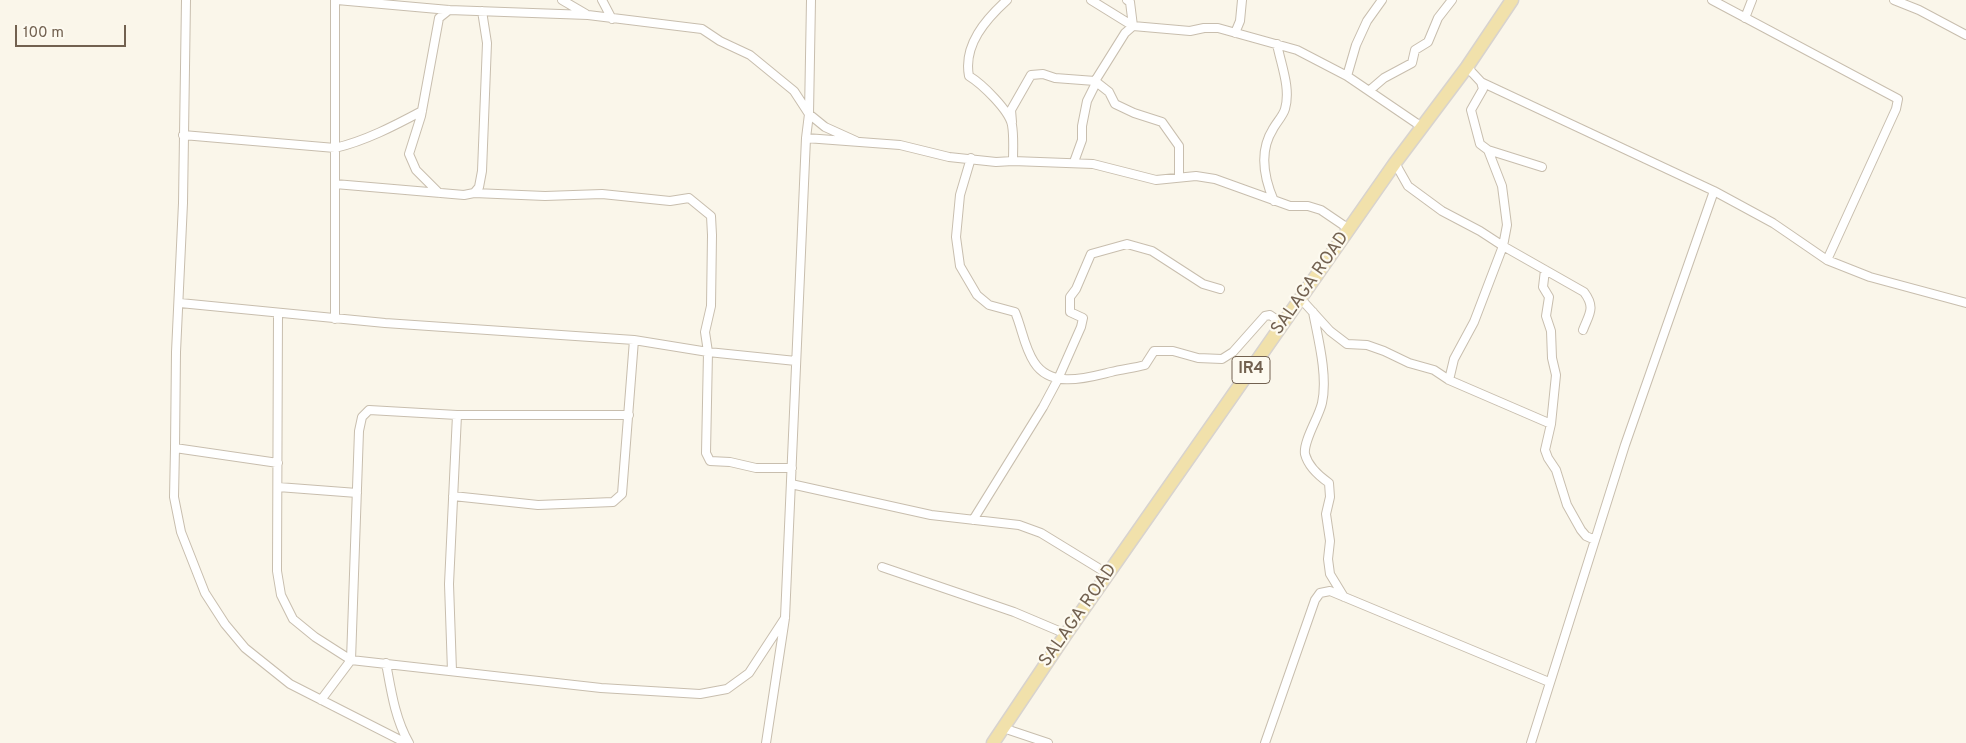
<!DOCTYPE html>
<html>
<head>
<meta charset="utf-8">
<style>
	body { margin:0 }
	#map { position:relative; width:1966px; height:743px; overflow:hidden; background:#faf6ea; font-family:Overpass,sans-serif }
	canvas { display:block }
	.scale { position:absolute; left:15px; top:25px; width:111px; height:22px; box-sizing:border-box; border:2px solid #726150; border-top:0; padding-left:6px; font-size:15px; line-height:18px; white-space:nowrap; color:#726150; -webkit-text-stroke:4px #fdfaf0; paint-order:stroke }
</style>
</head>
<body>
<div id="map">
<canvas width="1966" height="743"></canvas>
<div class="scale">100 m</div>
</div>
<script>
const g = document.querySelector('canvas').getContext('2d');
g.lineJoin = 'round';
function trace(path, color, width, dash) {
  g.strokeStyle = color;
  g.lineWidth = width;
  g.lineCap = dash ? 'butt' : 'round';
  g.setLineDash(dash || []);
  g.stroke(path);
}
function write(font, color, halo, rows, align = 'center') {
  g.font = font + ' Overpass,sans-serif';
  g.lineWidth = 4.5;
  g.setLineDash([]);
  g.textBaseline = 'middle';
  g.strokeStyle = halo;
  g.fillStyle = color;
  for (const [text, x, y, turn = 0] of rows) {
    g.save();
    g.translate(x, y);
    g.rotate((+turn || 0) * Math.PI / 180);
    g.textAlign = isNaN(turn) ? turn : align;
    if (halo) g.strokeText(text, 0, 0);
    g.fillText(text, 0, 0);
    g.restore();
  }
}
const minor = new Path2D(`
	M186 0 183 203 176 352 175 448 174 497 181 532 205 593 225 624 245 648 290 684 406 743
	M335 0V319
	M337 0 449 10 588 15 702 29 720 41 750 55 794 91 809 114 825 127 856 141
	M562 0 586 14
	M602 0 612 19
	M1007 0C986 19 963 45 969 76 982 84 1009 110 1012 125 1014 137 1013 149 1013 161
	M1091 0 1133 26 1190 31 1204 28H1218L1297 50 1347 76 1422 127
	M1127 0 1130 2 1133 26
	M1712 0 1898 99 1896 109 1827 260
	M1894 0 1919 10 1966 35
	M1745 18 1752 0
	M1235 33 1240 21 1242 0
	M1467 67 1481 82 1714 191 1773 223 1827 260 1870 277 1966 303
	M1347 76 1356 45 1367 21 1382 0
	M1095 81 1109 92 1115 104 1134 113 1162 122 1179 146V177
	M1370 90 1384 78 1412 63 1415 50 1428 42 1438 18 1452 0
	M1012 122 1011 110 1031 75 1043 74 1055 78 1095 81 1125 33 1133 26
	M183 135 335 148C365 141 394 126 422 111
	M806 138 900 145 949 157 996 162 1013 161 1093 164 1156 180 1196 176 1215 179 1290 206H1308L1321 210 1349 229
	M1488 150 1542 167
	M971 158 960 195 956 237 960 266 977 295 989 305 1015 312C1022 328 1024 347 1034 362 1051 389 1086 378 1111 372 1123 369 1134 368 1145 365L1154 351H1173L1198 358 1222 359 1233 352 1265 316 1270 315 1283 324
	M1074 162 1082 140V126L1087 101 1096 83
	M1395 163 1408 186 1442 211 1480 231 1503 246 1584 292C1596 308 1589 314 1583 330
	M335 184 464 195 474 193 479 187 482 171 487 43 482 11
	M439 193 416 170 409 154 421 116 439 18 449 10
	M474 193 545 196 602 194 670 201 689 198 711 216 712 235 711 306 705 332 708 352 706 453 710 461 730 462 756 468H792
	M1274 201C1264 178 1259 151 1273 129 1276 123 1283 116 1285 109 1291 88 1281 65 1277 44
	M1545 270 1543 287 1549 297 1546 316 1551 331 1552 358 1556 375 1551 424 1545 450 1548 458 1556 470 1567 505 1581 530 1586 536 1595 540
	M1301 299 1330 331 1347 344 1367 345 1384 351 1409 363 1434 370 1449 380 1551 424
	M180 303 385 323 634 340 708 352 796 361
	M1313 312C1318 338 1328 376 1322 403 1319 417 1303 441 1305 454 1308 466 1319 476 1329 483L1330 497 1326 514 1330 541 1328 559 1330 574 1344 597
	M278 313 277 571 281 595 293 619 315 637 351 660 601 688 700 694 727 689 749 673 785 618
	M1449 380 1454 359 1474 322 1503 246 1507 225 1502 186 1488 150 1480 144 1471 110 1483 89 1481 82
	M175 448 278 463
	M791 484 931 515 1019 525 1041 533 1108 574
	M278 487 357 493
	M453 496 538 505 613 502 622 494 634 340
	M973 520 1043 407 1058 379 1081 327 1083 318 1070 312V297L1076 289 1091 254 1127 244 1152 251 1203 284 1220 289
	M882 567 1014 612 1066 634
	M386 663C391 690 395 719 409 743
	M452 671 449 584 457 415
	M321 700 351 660 359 431 362 417 369 410 457 415H629
	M1003 728 1048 743
	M766 743 785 618 806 138 809 114 811 0
	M1265 743 1315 600 1320 593 1330 591 1549 682
	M1531 743 1625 445 1714 191`);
const primary = new Path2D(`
	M993 743 1066 634 1395 163 1467 67 1512 0`);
trace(minor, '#c8beae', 10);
trace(primary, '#d8d3ce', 15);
trace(minor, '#fff', 8);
trace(primary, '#f1e1ab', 12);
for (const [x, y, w] of [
	[1251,370,38]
]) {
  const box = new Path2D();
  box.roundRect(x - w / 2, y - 13.5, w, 27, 4);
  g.fillStyle = '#fdfaf0';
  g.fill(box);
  trace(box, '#726150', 1);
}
write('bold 16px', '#726150', null, [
	["IR4",1251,370]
]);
write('18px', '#726150', '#fdfaf0', [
	["SALAGA ROAD",1311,284,-55],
	["SALAGA ROAD",1079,616,-55]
]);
</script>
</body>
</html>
